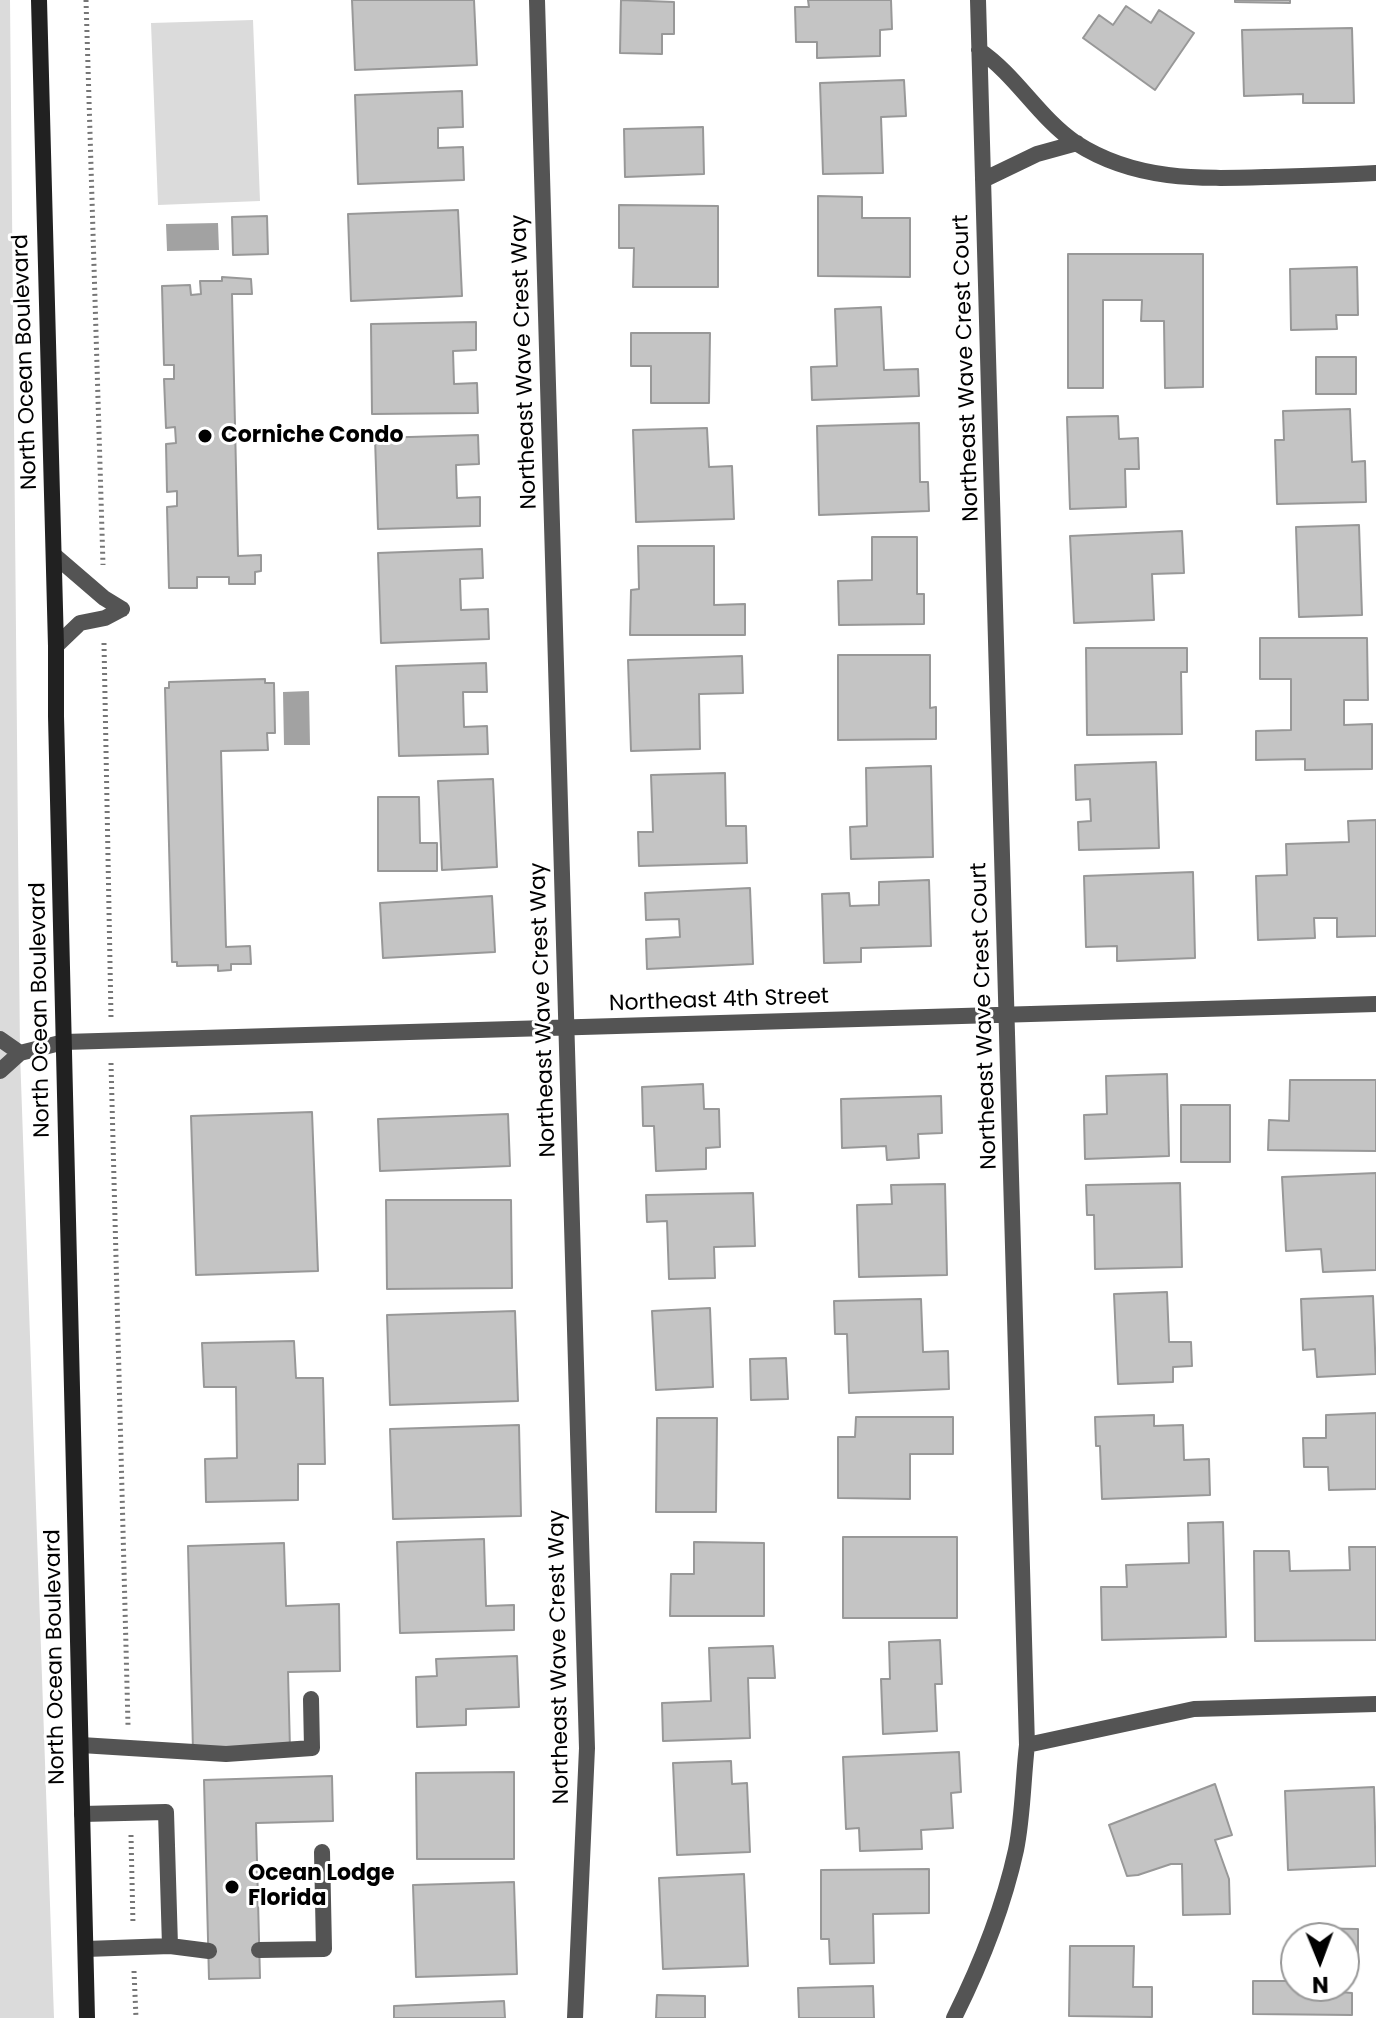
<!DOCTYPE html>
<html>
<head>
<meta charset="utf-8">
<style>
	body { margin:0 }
	#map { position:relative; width:1376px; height:2018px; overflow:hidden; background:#fff; font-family:Poppins,sans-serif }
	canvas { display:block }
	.north { position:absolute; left:1280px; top:1922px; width:80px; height:80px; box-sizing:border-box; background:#fff; border:2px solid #999; border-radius:50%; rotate:179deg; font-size:22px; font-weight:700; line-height:32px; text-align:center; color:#000 }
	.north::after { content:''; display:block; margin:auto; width:28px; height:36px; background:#000; clip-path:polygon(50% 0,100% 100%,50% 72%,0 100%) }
</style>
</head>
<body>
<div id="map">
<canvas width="1376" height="2018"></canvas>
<div class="north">N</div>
</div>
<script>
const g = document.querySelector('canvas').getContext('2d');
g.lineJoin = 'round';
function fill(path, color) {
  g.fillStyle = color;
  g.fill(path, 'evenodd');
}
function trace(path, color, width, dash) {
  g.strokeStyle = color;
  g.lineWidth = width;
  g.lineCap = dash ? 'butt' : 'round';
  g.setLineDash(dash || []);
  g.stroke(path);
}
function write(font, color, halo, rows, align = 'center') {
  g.font = font + ' Poppins,sans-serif';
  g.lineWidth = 6;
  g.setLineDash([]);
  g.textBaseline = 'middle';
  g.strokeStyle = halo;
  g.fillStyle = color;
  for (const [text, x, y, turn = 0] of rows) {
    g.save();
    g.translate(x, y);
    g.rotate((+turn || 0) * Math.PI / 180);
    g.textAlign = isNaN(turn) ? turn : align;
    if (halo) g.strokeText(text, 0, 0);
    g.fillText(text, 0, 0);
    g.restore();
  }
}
fill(new Path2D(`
	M0 0H10L20 1053 54 2018H0Z
	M253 20 260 201 158 205 151 23Z`), '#dbdbdb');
fill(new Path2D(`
	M218 223 219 250 167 251 166 224Z
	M309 691 310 745H284L283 692Z`), '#a2a2a2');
const building = new Path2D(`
	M352 0H474L477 65 355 70Z
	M621 0 674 2V34H662V54L620 53Z
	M808 0H891L892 29 880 30V56L817 58V42H796L795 7H809Z
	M1235 0H1290V3L1235 2Z
	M1126 6 1151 23 1159 10 1194 33 1155 90 1083 38 1099 15 1113 25Z
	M1352 28 1354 103H1303V94L1244 96 1242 30Z
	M904 80 906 116 881 117 883 173 823 174 820 83Z
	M462 91 463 127 438 128V148L463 147 464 180 358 184 355 95Z
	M703 127 704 174 625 177 624 129Z
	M818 196 862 197V218H910V277L818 276Z
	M619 205 718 206V287H633L634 248H619Z
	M458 210 462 296 351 301 348 214Z
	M267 216 268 254 233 255 232 217Z
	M1068 254H1203V387L1165 388 1164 321H1141L1142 300H1103V388H1068Z
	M1357 267 1358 315H1336L1337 329 1291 330 1290 269Z
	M222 277 251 279 252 294H232L238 556 261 555V571L255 572V584H229V577H197V588H169L167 507 177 506V491L167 492 166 444 176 443 175 427 166 428 164 379H174V365H164L162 286 190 285 191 295 201 294 200 281H222Z
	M881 307 884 370 918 369 919 396 812 400 811 367 837 366 835 309Z
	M476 322V350L453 351 454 384 477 383 478 413 372 414 371 324Z
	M631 333H710L709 403H651V366H631Z
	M1316 357H1356V394H1316Z
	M1350 409 1352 462 1365 461 1366 502 1277 504 1275 440H1284L1283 411Z
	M1118 416 1119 439 1138 438 1139 469H1125L1126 507 1070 509 1067 417Z
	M919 423 920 482H928L929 511 819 515 817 426Z
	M707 428 709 467 732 466 734 519 636 522 633 430Z
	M478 435 479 464 456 465 457 498 480 497V526L378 529 375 438Z
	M1359 525 1362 615 1299 617 1296 527Z
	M1182 531 1184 573 1152 574 1154 620 1074 623 1070 536Z
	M872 537H917V594H924V624L839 625 838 581 872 580Z
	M638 546H714V605L745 604V635H630L631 590 639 589Z
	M482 549 483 578 460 579 461 610 488 609 489 639 381 643 378 553Z
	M1260 638H1367L1368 700H1344V725L1372 724V769L1305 770V759L1256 760V731L1291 730V679H1260Z
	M1086 648H1187V672H1181L1182 734 1087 735Z
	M838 655H930V708L936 707V739L838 740Z
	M742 656 743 693 699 694 700 749 631 751 628 660Z
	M486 663 487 692H463L464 727 487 726 488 754 399 756 396 666Z
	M265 679V683H274L275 733H267L268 750 221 751 226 947 250 946 251 964H231V970L218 971V965L177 966V962H172L165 688H169V682Z
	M1156 762 1159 848 1079 850 1078 822 1091 821 1090 799 1076 800 1075 765Z
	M931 766 933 857 851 859 850 827 867 826 866 768Z
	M725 773 726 826H746L747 863 639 866 638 832H653L651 775Z
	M493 779 497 867 442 870 438 781Z
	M378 797H419L420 843H437V871H378Z
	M1376 820V936L1337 937V918H1314L1315 938 1258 940 1256 876 1287 875 1286 844 1349 842 1348 821Z
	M1193 872 1195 958 1117 961V946L1086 947 1084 876Z
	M929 880 931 946 861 948V962L824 963 822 894 849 893 850 906 879 905V882Z
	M750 888 753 964 647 969 646 939 680 937 679 919 646 920 645 893Z
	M492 896 495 952 383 958 380 903Z
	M1167 1074 1169 1156 1085 1159 1084 1115 1107 1114 1106 1076Z
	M1290 1080H1376V1151L1268 1150 1269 1120 1289 1121Z
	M703 1084 704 1109H719L720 1147 706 1148V1169L656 1171 654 1126H643L642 1087Z
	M941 1096 942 1133 918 1134 919 1158 887 1160 886 1146 842 1148 841 1099Z
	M1181 1105H1230V1162H1181Z
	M312 1112 318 1271 196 1275 191 1116Z
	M508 1114 510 1166 380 1171 378 1119Z
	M1376 1173V1270L1323 1272 1321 1249 1286 1251 1282 1177Z
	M1180 1183 1182 1267 1095 1269 1094 1215H1087L1086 1185Z
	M945 1184 947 1275 859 1277 857 1205 892 1204 891 1185Z
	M753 1193 755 1246 714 1247 715 1278 669 1279 667 1221 647 1222 646 1195Z
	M386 1200H511L512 1288 387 1289Z
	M1167 1292 1169 1342H1191L1192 1366 1173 1367V1382L1118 1384 1114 1294Z
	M1373 1296 1376 1374 1317 1377 1315 1349 1303 1350 1301 1299Z
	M921 1299 923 1352 948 1351 949 1389 849 1393 847 1334H835L834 1301Z
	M710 1308 713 1387 656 1390 652 1311Z
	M515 1311 518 1401 390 1405 387 1315Z
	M294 1341 296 1378H323L325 1464H298V1500L206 1502 205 1459 237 1458 236 1387H204L202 1343Z
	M786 1358 788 1399 751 1400 750 1359Z
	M1376 1413V1489L1329 1490 1328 1467H1304L1303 1438H1326V1415Z
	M1154 1415V1426L1183 1425 1184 1460 1209 1459 1210 1495 1102 1499 1100 1446H1096L1095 1417Z
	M856 1417H953V1454H910V1499L838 1498V1437H855Z
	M657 1418H717L716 1512H656Z
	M519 1425 521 1516 393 1519 390 1429Z
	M1223 1522 1226 1637 1102 1640 1101 1587H1127L1126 1565 1189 1563 1188 1523Z
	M843 1537H957V1618H843Z
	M484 1539 486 1606 514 1605V1630L400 1633 397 1542Z
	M694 1542 764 1543V1616H670L671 1574H694Z
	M284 1543 286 1606 339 1604 340 1671 288 1672 290 1749 193 1751 188 1546Z
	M1349 1547H1376V1640L1255 1641 1254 1551H1289L1290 1571 1350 1570Z
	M940 1640 942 1684H935L937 1731 883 1734 881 1679H890L889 1642Z
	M773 1646 775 1678H748L750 1738 663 1741 662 1703 711 1701 709 1648Z
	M517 1656 519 1707 466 1709V1725L417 1727 416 1677 437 1676 436 1659Z
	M959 1752 961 1792 951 1793 953 1828 921 1830 922 1849 860 1851 859 1828 846 1829 843 1757Z
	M731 1761 732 1784 747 1783 750 1852 677 1855 673 1763Z
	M514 1772V1859H417L416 1773Z
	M332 1776 333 1821 256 1823 260 1978 209 1979 204 1780Z
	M1215 1784 1232 1835 1215 1840 1229 1879 1230 1914 1183 1915 1182 1864H1171L1138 1875 1127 1876 1109 1825Z
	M1374 1787 1376 1866 1288 1870 1285 1791Z
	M929 1869V1913L873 1914 874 1963 830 1964 829 1939H821V1870Z
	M744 1874 748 1966 663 1969 659 1878Z
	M514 1882 517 1974 416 1977 413 1885Z
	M1302 1928 1358 1929V1958H1344V1938H1302Z
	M1070 1946H1134L1133 1987H1152V2017L1069 2016Z
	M1253 1981H1296V1986H1340V1992L1352 1993V2015L1253 2014Z
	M873 1986 874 2018H799L798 1988Z
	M657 1995 705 1996V2018H656Z
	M504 2001 505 2018H394V2006Z`);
fill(building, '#c4c4c4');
trace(building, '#989898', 2);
trace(new Path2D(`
	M86 0 103 565
	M104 643 111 1017
	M111 1063 128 1725
	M131 1835 133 1925
	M134 1971 136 2018`), '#767676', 5, [2, 4]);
trace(new Path2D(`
	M54 555 104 598 122 609
	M56 646 80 623 105 618 122 609
	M0 1039 20 1053
	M0 1071 20 1053 64 1042
	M81 1745 226 1754 312 1748 311 1699
	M82 1814 166 1812 170 1946 86 1949
	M170 1946 209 1951
	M259 1950 324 1949 322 1852`), '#545454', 16);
trace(new Path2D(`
	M537 0 587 1748 575 2018
	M979 50C1017 76 1038 117 1076 143 1135 181 1199 179 1266 177 1302 176 1339 175 1376 173
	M983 180 1037 154 1077 143
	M64 1042 1376 1004
	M1027 1745 1194 1709 1376 1704
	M954 2018C981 1964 1003 1909 1016 1850 1023 1816 1023 1779 1027 1745L978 0`), '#545454', 16);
trace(new Path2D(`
	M39 0 56 646V716L87 2018`), '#212121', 16);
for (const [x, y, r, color] of [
	[205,436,8,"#000"],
	[232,1887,8,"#000"]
]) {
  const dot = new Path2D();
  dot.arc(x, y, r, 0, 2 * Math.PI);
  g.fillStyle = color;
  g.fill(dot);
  trace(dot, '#fff', 3);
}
write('22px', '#000', '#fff', [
	["North Ocean Boulevard",26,362,-92],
	["Northeast Wave Crest Way",525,362,-92],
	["Northeast Wave Crest Court",967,368,-92],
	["Northeast 4th Street",719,1001,-2],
	["North Ocean Boulevard",41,1010,-91],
	["Northeast Wave Crest Way",544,1010,-92],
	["Northeast Wave Crest Court",985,1016,-92],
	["North Ocean Boulevard",56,1657,-91],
	["Northeast Wave Crest Way",560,1657,-91]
]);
write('bold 22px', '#000', '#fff', [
	["Corniche Condo",221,436],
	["Ocean Lodge",248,1874],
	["Florida",248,1899]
], 'left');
</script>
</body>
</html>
